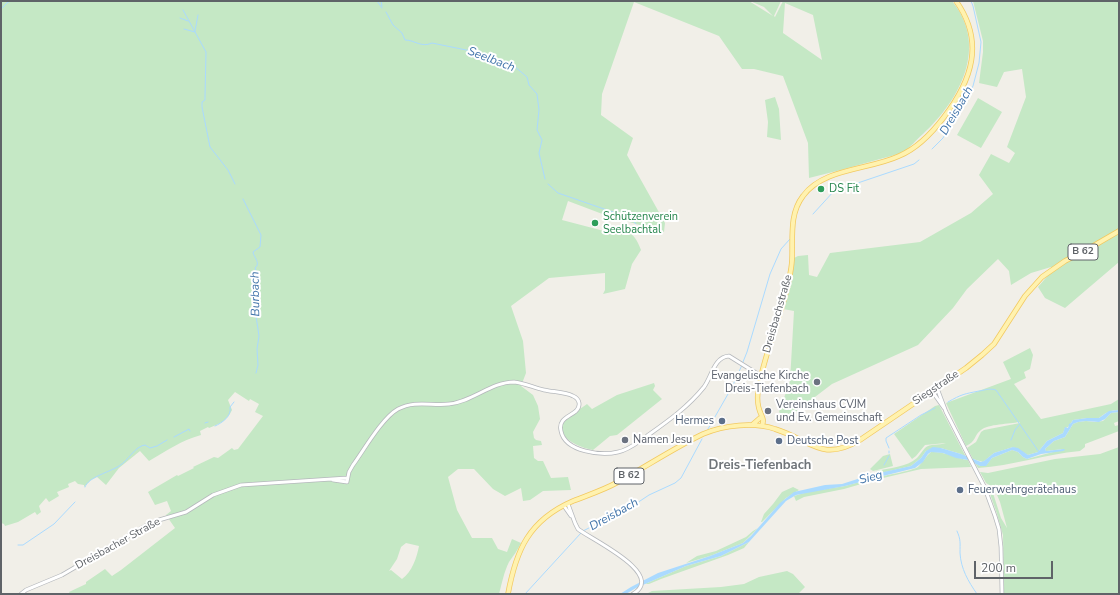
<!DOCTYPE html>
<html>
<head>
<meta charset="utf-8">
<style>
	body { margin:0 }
	#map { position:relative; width:1120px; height:595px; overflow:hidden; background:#f1efe8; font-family:"Nunito Sans",sans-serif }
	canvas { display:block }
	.frame { position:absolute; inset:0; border:2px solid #5f6368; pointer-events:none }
	.scale { position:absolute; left:974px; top:561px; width:79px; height:18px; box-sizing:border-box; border:2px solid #5f6368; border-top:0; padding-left:5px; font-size:12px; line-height:14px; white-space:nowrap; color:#5f6368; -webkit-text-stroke:3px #fff; paint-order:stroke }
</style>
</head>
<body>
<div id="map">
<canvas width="1120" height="595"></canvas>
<div class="frame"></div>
<div class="scale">200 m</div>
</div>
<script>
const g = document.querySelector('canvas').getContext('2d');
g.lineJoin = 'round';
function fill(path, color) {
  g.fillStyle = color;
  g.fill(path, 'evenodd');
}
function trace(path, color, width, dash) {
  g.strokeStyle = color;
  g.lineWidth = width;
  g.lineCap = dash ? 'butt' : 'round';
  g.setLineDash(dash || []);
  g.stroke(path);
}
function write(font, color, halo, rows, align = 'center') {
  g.font = font + ' "Nunito Sans",sans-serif';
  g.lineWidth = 4;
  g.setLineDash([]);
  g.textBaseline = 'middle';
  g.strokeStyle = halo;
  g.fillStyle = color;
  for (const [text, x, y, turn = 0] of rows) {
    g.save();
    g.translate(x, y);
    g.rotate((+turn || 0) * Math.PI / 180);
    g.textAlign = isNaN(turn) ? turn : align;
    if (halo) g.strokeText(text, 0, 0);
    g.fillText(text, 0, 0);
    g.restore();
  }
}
fill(new Path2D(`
	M1 1H749L773 16 764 7 750 1H781L774 16 775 17 783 1H952C989 46 960 100 923 134 917 139 910 148 903 152 896 155 887 157 880 159 856 166 833 172 809 178L808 143 783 76 754 69H742L719 36 634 2 602 94 601 115 633 138 627 155 665 223 664 232 605 215 568 201 562 220 604 231 607 224C626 231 634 230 641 250L632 264 625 289 603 294 605 290V273L549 278 511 306 523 341 526 373 521 386 533 395 538 406 540 419 533 432 534 438 536 440 541 441 542 445 533 446 534 458 538 461H543L551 478 568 477 571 490 543 491 530 500 523 501 521 488 505 496 493 489 474 469H458L448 477 457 510 472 538H492L498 549 507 552 512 539 521 543C518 550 513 556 509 562 504 572 502 583 499 594H70L69 592 86 584V582L105 569 112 576 121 570 175 528 166 515 171 511 167 501 155 505 148 492 177 475 178 476 194 468 193 467 214 457 218 458 232 448 234 450 238 449 263 416 255 412 259 404 250 399 249 401 235 392 228 400 232 410C227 421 219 424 209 428L208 427 200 431 201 435C182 440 166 451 149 461L140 451 119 468 106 485 97 477 91 480 84 487V485L78 484 75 481 68 484 69 487 57 492 59 496 49 502 46 498 39 506 41 512 37 515 35 512 18 522 5 526 4 524 1 523ZM785 3 813 15 822 60 783 33ZM406 543 419 546C417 557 412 572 402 579L391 570 389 571 397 559 401 547Z
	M973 1H1119V262L1065 308 1045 298 1038 287 1050 273 1051 267 1031 273 1011 285 1009 271 998 259 967 289 953 308 918 345 832 384 786 419 779 412 790 381 794 311 783 309 794 258 798 256 808 255 809 275 817 277 830 253 920 242 971 213 993 194 979 175 991 154 1009 163 1015 153 1007 147 1026 97 1022 69 1004 72 997 87 979 83 983 52V41Z
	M775 97 779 109 781 140 767 137 768 122 765 100Z
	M978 98 1002 112 981 148 957 135Z
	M1030 348 1033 355 1030 369 1024 372 1026 378 1014 384 1041 419 1111 404 1119 399V410C1110 410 1105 413 1099 418H1087L1073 420 1068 427 1065 428 1063 433 1047 441 1038 452 1028 455 1013 447 994 453 983 462 973 459 967 448 976 442 981 432 984 430 1020 423 1019 422C1010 424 988 424 981 430 974 435 976 442 966 446L946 403 1011 379 1003 362Z
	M654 383 655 386 653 390 662 399 617 435 610 436 593 450C581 448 551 437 566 419 572 413 581 409 587 404L592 409 617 395Z
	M939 405 966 457 961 454 941 448 926 451 921 458 911 466 877 474 876 471C889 468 907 467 917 458 920 455 922 451 925 448 930 443 939 446 946 443L925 445 916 456 912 459 894 434 935 406Z
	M1119 412V421L1114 423 1115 426 1119 425V431L1085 444V447L1080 451C1045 454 1012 466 978 468L975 463 980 466 987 464 992 458 1012 450 1018 452 1023 457 1027 459 1064 449 1046 451 1045 449 1054 441 1065 437 1073 424 1078 422 1086 421 1095 422 1103 421 1111 413Z
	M1119 447V594H1004L1003 535 997 514 988 488 992 490 1001 518 1007 528 1000 502 994 488 986 483 980 472 988 473 1055 459 1100 454Z
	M931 452C944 451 955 458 968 460L971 467 921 469 879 479 878 477 883 476C889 475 914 470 918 467 923 462 926 456 931 452Z
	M890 454 893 466 873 471 870 469 883 456Z
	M874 478 875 480 844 489 804 497 796 501 794 496 807 492 845 486Z
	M793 487 799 490 786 498 762 522H761L764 514 773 504 782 492Z
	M758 528 743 543 710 556 686 563 697 556 716 551 746 537 753 531Z
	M749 542 744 548 728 555 661 579 649 584H645L686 566 721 556Z
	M787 571 793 574 805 587 798 594H646L652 591 721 587 744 584 759 577Z`), '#c5e8c5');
fill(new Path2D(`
	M1119 410V412L1111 413 1105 419 1099 422 1086 421 1078 422 1073 424 1065 437 1054 441 1045 449 1046 451 1064 449 1065 450 1063 451 1041 454 1027 459 1023 457 1018 452 1012 450 992 458 986 466H980L968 460 956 458 943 453 931 452 928 454 923 462 915 468 883 476 845 486 796 495 786 501 749 542 721 556 686 566 636 588 626 594H620L631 587 658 573 710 556 743 543 751 536 780 503 794 492 825 485 842 484 870 475 911 466 921 458 926 451 933 447 941 448 961 454 981 462 984 461 994 453 1013 447 1018 448 1028 455 1038 452 1047 441 1063 433 1065 427 1068 428 1069 424 1071 423 1073 420 1087 418H1099L1109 411Z`), '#aadaff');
trace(new Path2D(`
	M377 1 382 8
	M381 1 382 6
	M1 9 8 2 12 1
	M183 10 206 52 205 97V100L202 102V107L210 147 228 170 235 184
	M386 12 393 25 402 33 405 40C415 40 421 48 432 43L476 52 481 55 497 59 514 66 527 77 529 85 537 94 539 110 537 130 542 140 539 153 545 179
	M180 18 188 21
	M184 29 195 32
	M195 31 198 15
	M932 149 943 138 973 86 979 63 981 42 973 6 971 1
	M548 184 558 193 630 218 636 224
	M243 199 261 235 260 247 253 252C254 258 261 263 255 268L257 273 255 276 254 290 258 299 259 304V309L256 316 259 336 257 349 258 365 256 373
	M813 214 834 191 914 164 919 160
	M743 362 747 352 770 274 781 249 790 239
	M948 402C962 394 964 394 979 391 986 390 989 388 996 390L1039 452
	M205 423 208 422
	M215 426C222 423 232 416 230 407L234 402
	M708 429 732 387 742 365
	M174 437 189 429 190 431
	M1011 440 1015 430 1019 425
	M889 448 886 441V438L921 415 935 408
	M889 451V453
	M884 465 889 456
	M85 487C88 477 110 472 119 466 128 461 135 446 145 445L150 448 157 446 167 440
	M583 531 634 505 649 495 675 483 681 478 702 439
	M957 531C961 540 960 543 960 553 961 569 968 581 977 594
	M18 545H23L54 524 75 502
	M525 594 581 533`), '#aadaff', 1);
const minor = new Path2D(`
	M937 388 946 412 984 486 995 516 999 529 1001 547 1002 594
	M932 391 944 408
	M333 480 347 482 349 472 353 465C364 450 382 418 398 409 415 400 432 406 449 404 472 402 491 382 514 382 525 383 534 388 544 390 553 392 565 392 573 396 580 399 581 406 576 411 569 417 558 419 561 431 565 452 602 456 618 452 629 450 638 442 647 436 668 421 688 407 704 387 712 376 714 357 729 356L761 376
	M568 504 575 523 578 529C590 539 667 574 633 594
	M564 506 571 516
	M21 594 26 590 62 575 147 525 159 520 186 512 213 495 241 485 347 478`);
const major = new Path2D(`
	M752 425 760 418
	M762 426C764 420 763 419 761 414 757 406 757 394 759 385 764 360 773 335 781 310 786 293 791 277 792 260 793 238 789 214 803 196 823 168 869 170 899 156 918 148 932 133 944 117 972 80 985 42 956 1
	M508 594C516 550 529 520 573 501 588 495 604 490 618 482 647 466 674 448 703 434 724 425 754 422 775 429 811 440 821 463 860 440L966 368 982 355 994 344 1025 296 1042 277 1065 261 1088 249 1119 231`);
trace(minor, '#b5b8bc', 4.5);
trace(major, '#f2c960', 5.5);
trace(minor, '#fff', 3);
trace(major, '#fff2af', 4);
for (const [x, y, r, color] of [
	[821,189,4,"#2e9e5b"],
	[595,223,4,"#2e9e5b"],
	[817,382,4,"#6b7280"],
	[768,411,4,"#6b7280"],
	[722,421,4,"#5c6f8a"],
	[625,440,4,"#6b7280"],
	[779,441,4,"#5c6f8a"],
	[960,490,4,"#5c6f8a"]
]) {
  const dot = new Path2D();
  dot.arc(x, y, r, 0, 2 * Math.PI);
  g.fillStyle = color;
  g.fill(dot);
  trace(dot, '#fff', 1.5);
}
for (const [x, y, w] of [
	[1083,252,30],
	[629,476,30]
]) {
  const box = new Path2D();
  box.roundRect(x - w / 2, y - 8, w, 16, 3);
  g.fillStyle = '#fff';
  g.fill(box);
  trace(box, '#5f6368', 1);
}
write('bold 10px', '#5f6368', null, [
	["B 62",1083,252],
	["B 62",629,476]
]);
write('11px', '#27864d', '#fff', [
	["DS Fit",829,189],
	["Schützenverein",603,217],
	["Seelbachtal",603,230]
], 'left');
write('11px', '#5f6368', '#fff', [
	["Dreisbachstraße",778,314,-74],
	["Siegstraße",936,388,-34],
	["Dreisbacher Straße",118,544,-29]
]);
write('11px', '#5b616d', '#fff', [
	["Evangelische Kirche",809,376,"right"],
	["Dreis-Tiefenbach",809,389,"right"],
	["Vereinshaus CVJM",776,405],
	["und Ev. Gemeinschaft",776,418],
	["Namen Jesu",633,440]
], 'left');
write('11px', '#4e5e75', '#fff', [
	["Hermes",714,421,"right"],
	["Deutsche Post",787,441],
	["Feuerwehrgerätehaus",968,490]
], 'left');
write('italic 12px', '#4174aa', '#fff', [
	["Seelbach",491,60,21],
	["Dreisbach",957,111,-60],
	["Burbach",256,294,-91],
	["Sieg",871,478,-15],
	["Dreisbach",614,515,-29]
]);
write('bold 13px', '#70757a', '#fff', [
	["Dreis-Tiefenbach",760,466]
]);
</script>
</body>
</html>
